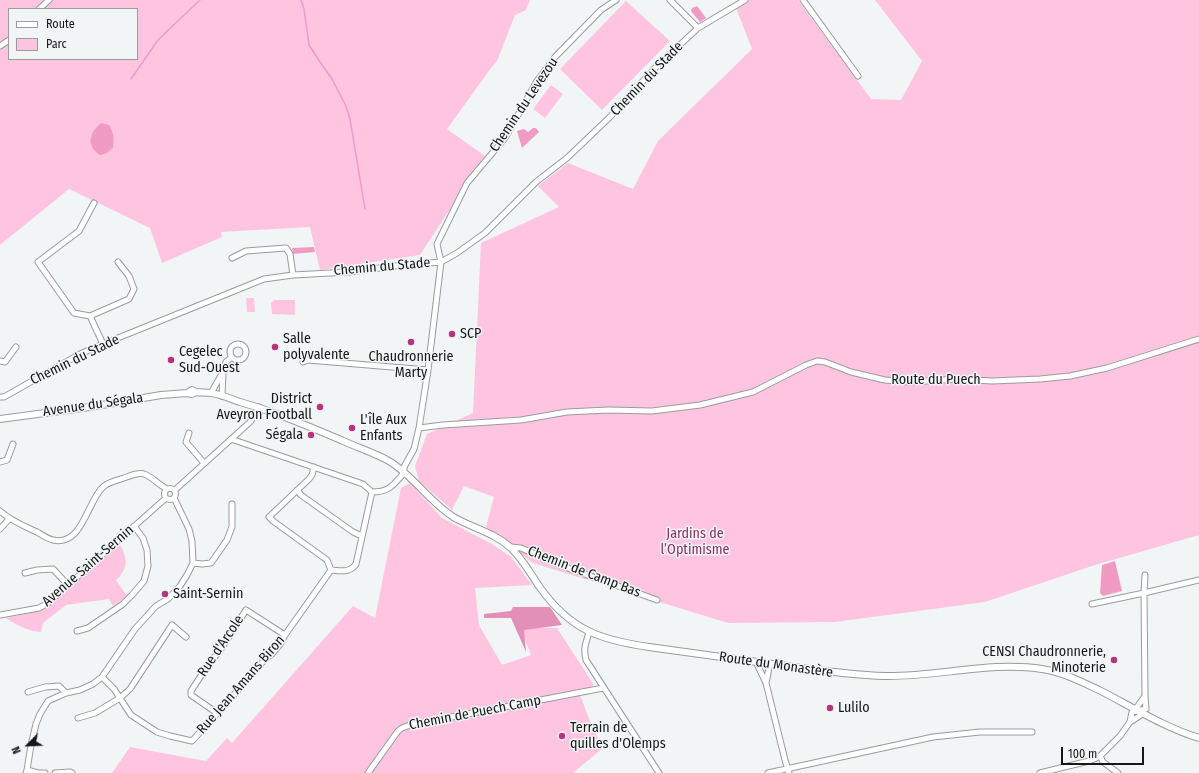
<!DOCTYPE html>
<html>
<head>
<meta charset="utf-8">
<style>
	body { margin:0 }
	#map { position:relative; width:1199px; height:773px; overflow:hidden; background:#f2f5f6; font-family:"Fira Sans Condensed",sans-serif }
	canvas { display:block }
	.legend { position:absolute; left:8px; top:8px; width:130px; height:52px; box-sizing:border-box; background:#f2f5f6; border:1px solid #9a9c9d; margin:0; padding:5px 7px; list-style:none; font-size:12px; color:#161717 }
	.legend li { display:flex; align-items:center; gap:8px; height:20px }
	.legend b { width:20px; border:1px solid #9a9c9d }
	.north { position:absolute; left:8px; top:725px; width:40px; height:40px; -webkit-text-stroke:3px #f2f5f6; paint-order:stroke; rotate:246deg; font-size:11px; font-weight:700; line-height:16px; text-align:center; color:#161717 }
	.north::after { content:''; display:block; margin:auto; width:14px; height:18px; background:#161717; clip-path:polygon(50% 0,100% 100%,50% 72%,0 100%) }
	.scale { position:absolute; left:1061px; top:747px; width:83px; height:18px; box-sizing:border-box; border:2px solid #161717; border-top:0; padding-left:5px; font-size:12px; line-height:14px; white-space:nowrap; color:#161717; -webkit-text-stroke:3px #f2f5f6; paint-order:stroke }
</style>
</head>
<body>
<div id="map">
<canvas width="1199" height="773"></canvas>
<ul class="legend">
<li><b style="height:5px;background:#fff"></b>Route</li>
<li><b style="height:11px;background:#ffc4df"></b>Parc</li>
</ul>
<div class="north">N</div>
<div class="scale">100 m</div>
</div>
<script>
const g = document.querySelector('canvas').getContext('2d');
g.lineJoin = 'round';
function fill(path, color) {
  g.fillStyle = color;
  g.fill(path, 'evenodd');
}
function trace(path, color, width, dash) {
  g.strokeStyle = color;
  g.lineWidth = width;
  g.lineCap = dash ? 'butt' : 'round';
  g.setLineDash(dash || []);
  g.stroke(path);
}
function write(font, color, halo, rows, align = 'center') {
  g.font = font + ' "Fira Sans Condensed",sans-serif';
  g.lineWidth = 3;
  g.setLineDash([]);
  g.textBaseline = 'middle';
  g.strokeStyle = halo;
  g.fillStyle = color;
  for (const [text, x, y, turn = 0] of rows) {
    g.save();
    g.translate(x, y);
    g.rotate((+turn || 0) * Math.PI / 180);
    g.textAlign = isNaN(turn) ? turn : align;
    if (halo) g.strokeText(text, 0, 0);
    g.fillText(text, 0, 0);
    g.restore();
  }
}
fill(new Path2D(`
	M0 0H530L526 10 515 15 497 61 491 68 447 129 485 156 420 255 320 270 310 227 221 232 222 237 162 263 150 228 69 189 0 245ZM9 9H137V59H9Z
	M750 0H798L871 99 901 100 922 61 875 0H1199V535L1095 565 985 602 835 622 728 623 533 563 486 527 494 497 464 486 452 510 419 481 415 466 427 434 473 413 481 243 559 207 538 186 568 163 633 189 658 141 752 49 736 8Z
	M626 1 670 41 602 110 560 69Z
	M551 85 563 94 545 118 533 109Z
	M246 298H254L255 312H247Z
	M274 300H295V315L272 314 271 303Z
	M410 483 442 518 492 544 511 557 532 585 475 588 479 625 502 665 531 655 520 627 557 628 594 685 579 692 591 724 603 748 573 773H112L130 747 206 761 227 738 232 743 353 606 375 618 401 488Z
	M119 543C125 552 129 564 122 573 121 576 118 578 116 580L127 596 113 606 109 599 66 605 43 623 41 632C28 631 16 625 6 618L39 611 53 603Z`), '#ffc4df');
fill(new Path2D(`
	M513 607H550L562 625 524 630 526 652 511 618H484V614L511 611Z`), '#e390b8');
fill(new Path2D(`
	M697 6 706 18 700 22 691 11 692 8Z
	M101 123 109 125C114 133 114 139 113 148L107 153 100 155C86 146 89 133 101 123Z
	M533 128H536L539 132 522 148 517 131 524 129 528 132Z
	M314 247 315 252 293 254 292 248Z
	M1115 561 1122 591 1103 596 1100 593 1102 565Z`), '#ef9bc3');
trace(new Path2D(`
	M301 0 304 9 309 45 320 62 332 79 346 106 350 119 365 209
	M131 79 158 40 182 17 200 0`), '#ef9bc3', 1.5);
const minor = new Path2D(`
	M670 0 698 28
	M803 0 858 76
	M39 9 49 0
	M0 46 9 40
	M94 203 79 231 38 262 74 313 90 316 103 344
	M232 258 246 251 286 248 290 254 293 275
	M90 316 129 299 134 289 129 276 118 262
	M230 352a8 8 0 1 1 16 0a8 8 0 1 1-16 0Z
	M0 361 5 362 16 347
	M303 362 308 360 428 370
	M223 372 226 362 232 357
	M211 393 223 372 222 396
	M0 397H4L80 354 103 344 264 279 293 275 349 272 394 266 441 262 457 253 485 233 536 182 567 158 610 117 654 69 698 28 745 0
	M419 428 443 425 521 420 567 412 608 410 652 411 700 405 753 392 806 365 817 361 825 362 851 372 885 380 910 382 958 379 992 381 1040 379 1070 376 1107 368 1199 339
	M189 433 186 442 204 463
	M231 439 363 484 372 492
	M0 462 7 460 13 444
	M314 467 312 475 309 479 269 517 273 521 327 560 331 570
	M164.5 494a5.5 5.5 0 1 1 11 0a5.5 5.5 0 1 1-11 0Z
	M175 490 250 422 255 415 259 407
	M297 490 301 495 353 532 362 536
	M0 511C11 521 24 526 37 532 42 535 48 539 53 540 83 547 87 500 104 486 109 482 118 480 124 478 130 476 138 472 144 474 151 476 159 485 167 489
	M0 529 9 519
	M511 547 521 548 565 567 657 600
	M193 563 202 564 211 563 227 540 232 527V504
	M25 573 37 570 53 569 68 585
	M1092 604 1144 593 1145 575
	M0 615 39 608 48 603 166 498
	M77 631 88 628 123 604 132 595 144 581 148 566 147 550 143 538 134 526
	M589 632C586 644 583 647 586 660L659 773
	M756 662 766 683 785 760 789 773
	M102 677 114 689 131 715 157 732 170 736 192 741 251 676 265 659 272 654 281 643 285 635 331 570C341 571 350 573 356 564L372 492C390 492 393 485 404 473V467L414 449 419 428 428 370 441 262 437 244 467 183 505 138 537 81 555 57 601 10 616 0
	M766 683 770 663
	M28 692 45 687 59 686 66 693
	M217 713 191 695V691L208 665 221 649 246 610 285 635
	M78 718 95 713 120 698 130 689 172 625 186 637
	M1130 722 1132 712 1146 709 1145 696 1144 593 1199 580
	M1100 756 1103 762 1118 773
	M27 770 38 773H45
	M26 773 27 770 31 745 36 724 40 714 48 701 66 693 80 690 93 684 102 677 135 629 156 606 168 599 180 586 187 575 193 563 192 541 189 529 174 498
	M55 773 70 772 72 773
	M368 773 398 731 402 728 410 725 603 688
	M768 773 933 737 980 732H1032
	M1040 773 1089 761 1094 759 1100 756 1120 736 1130 722 1141 715 1137 707 1145 696`);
const tertiary = new Path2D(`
	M196 392C201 393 206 392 211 393 220 394 231 399 240 402 275 412 308 426 341 440 356 447 375 453 389 461 414 476 430 503 455 518 473 528 495 533 511 548 523 559 531 575 541 589 571 630 600 640 649 647 690 653 731 658 772 664 809 669 847 675 885 676 937 677 991 661 1042 669 1063 672 1082 682 1101 691 1132 707 1166 728 1199 738
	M0 419 90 407 161 395 187 393 192 394 196 392 192 390 187 393`);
trace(minor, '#989b9c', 7);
trace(tertiary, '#989b9c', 8);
trace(minor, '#fff', 5);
trace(tertiary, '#fff', 6);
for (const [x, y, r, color] of [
	[452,334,4,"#b6347d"],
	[411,342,4,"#b6347d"],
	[275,347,4,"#b6347d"],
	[171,360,4,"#b6347d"],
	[320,407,4,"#b6347d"],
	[352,428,4,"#b6347d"],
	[311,435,4,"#b6347d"],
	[165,594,4,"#b6347d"],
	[1114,660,4,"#b6347d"],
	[830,708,4,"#b6347d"],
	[562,736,4,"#b6347d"]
]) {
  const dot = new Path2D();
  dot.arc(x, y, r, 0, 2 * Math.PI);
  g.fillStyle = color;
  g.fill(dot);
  trace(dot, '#f2f5f6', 1.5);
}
write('14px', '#161717', '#f2f5f6', [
	["Chemin du Stade",647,79,-46],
	["Chemin du Levezou",524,105,-56],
	["Chemin du Stade",382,267,-5],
	["Chemin du Stade",75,360,-26],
	["Route du Puech",936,380],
	["Avenue du Ségala",93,405,-8],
	["Avenue Saint-Sernin",88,566,-41],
	["Chemin de Camp Bas",584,572,21],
	["Rue d'Arcole",221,646,-56],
	["Route du Monastère",776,665,8],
	["Rue Jean Amans Biron",241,685,-49],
	["Chemin de Puech Camp",475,713,-11]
]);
write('14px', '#161717', '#f2f5f6', [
	["SCP",460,334],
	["Salle",283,339],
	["polyvalente",283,355],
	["Cegelec",179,352],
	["Sud-Ouest",179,368],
	["Chaudronnerie",411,357,"center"],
	["Marty",411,373,"center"],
	["District",312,399,"right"],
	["Aveyron Football",312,415,"right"],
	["L'île Aux",360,420],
	["Enfants",360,436],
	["Ségala",303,435,"right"],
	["Saint-Sernin",173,594],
	["CENSI Chaudronnerie,",1106,652,"right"],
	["Minoterie",1106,668,"right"],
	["Lulilo",838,708],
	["Terrain de",570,728],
	["quilles d'Olemps",570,744]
], 'left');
write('14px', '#8d2d62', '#f2f5f6', [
	["Jardins de",695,534],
	["l’Optimisme",695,550]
]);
</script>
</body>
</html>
